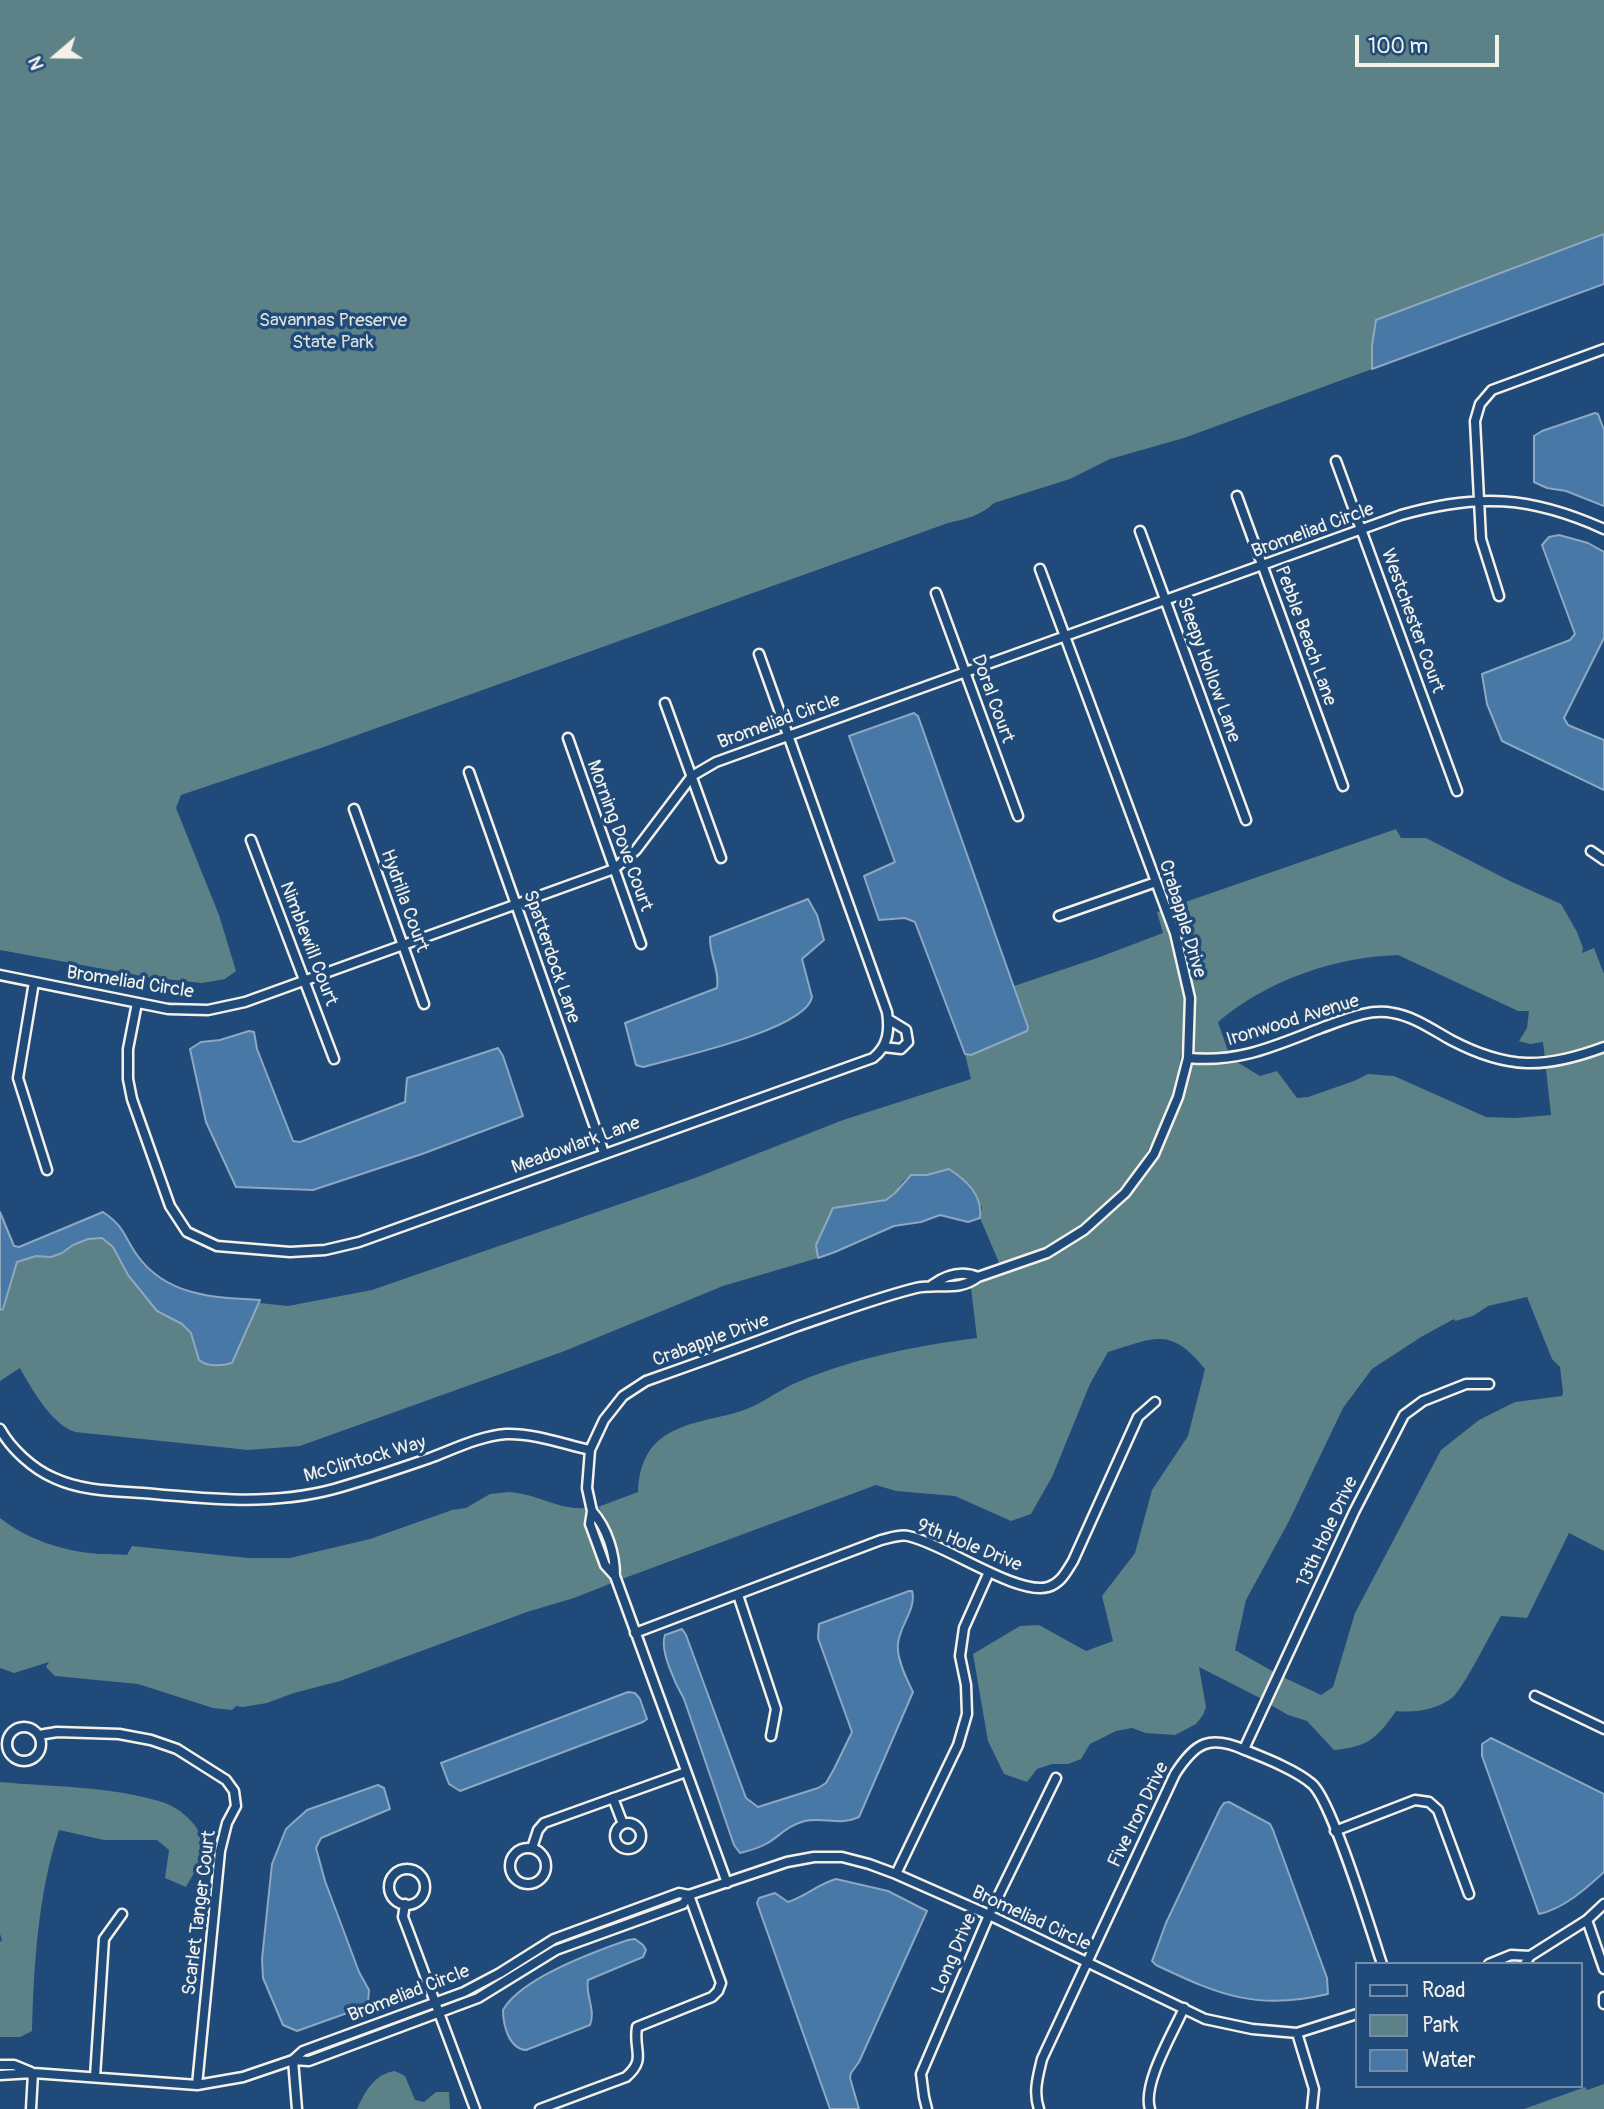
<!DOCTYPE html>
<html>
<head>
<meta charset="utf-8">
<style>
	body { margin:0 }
	#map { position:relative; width:1604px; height:2109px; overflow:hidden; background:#1f4a7a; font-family:Pangolin,sans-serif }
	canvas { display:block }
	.legend { position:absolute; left:1355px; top:1962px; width:228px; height:126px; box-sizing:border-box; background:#1f4a7a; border:2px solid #748da6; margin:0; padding:9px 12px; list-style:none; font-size:21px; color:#f4f1e8 }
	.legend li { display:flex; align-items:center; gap:14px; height:35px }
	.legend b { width:35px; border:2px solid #748da6 }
	.north { position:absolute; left:21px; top:21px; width:70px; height:70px; -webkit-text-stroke:5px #1f4a7a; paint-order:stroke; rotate:250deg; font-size:19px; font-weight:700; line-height:28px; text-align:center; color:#f4f1e8 }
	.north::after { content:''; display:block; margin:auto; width:24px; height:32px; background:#f4f1e8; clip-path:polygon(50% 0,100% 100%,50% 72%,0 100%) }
	.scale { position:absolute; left:1355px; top:35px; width:144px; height:32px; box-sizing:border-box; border:4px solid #f4f1e8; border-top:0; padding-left:9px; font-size:21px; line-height:24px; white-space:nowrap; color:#f4f1e8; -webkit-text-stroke:5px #1f4a7a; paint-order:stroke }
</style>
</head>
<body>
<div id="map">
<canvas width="1604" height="2109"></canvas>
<ul class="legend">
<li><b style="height:9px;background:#1f4a7a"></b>Road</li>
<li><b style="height:19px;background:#5c8186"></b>Park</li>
<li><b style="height:19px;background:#4878a5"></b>Water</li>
</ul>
<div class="north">N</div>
<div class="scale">100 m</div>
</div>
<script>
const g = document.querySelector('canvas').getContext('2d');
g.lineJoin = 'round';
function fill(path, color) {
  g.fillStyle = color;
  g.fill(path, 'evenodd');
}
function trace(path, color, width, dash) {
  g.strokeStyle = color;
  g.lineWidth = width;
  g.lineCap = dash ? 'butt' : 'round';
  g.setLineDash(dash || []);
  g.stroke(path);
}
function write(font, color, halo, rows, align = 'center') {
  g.font = font + ' Pangolin,sans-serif';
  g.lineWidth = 7;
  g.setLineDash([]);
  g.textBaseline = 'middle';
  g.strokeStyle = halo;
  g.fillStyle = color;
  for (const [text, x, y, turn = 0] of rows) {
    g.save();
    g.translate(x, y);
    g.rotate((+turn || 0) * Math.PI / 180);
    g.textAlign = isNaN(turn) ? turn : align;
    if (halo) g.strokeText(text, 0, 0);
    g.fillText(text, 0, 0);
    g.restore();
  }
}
fill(new Path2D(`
	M0 0H1604V234L1528 264 1372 345V369L1184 438 1110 459 1070 479 994 503C980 516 966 519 948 523L321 748 181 795 176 808 219 915 236 971 225 979 202 983 147 977 0 950Z
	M1396 829 1401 838H1426L1512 882 1561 904 1577 932 1583 948 1582 953 1594 948 1604 974V1041L1566 1055 1545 1059 1543 1042 1530 1044 1519 1041 1527 1028 1529 1011H1518L1398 955C1334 957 1266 981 1218 1022L1229 1054H1193L1195 997 1180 932 1171 907Z
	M1161 911C1171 938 1181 969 1185 998 1186 1008 1184 1020 1183 1030 1179 1141 1106 1232 1000 1265L980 1218 982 1207 949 1169 927 1175H911L903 1181 895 1193 886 1200 833 1208 816 1245 818 1258 723 1286 562 1352 300 1446 248 1450 75 1432C52 1425 31 1388 20 1368L0 1381V1310L3 1309 17 1262 36 1256 51 1257 62 1253 72 1245 88 1239 103 1238 113 1246 128 1275 157 1311 182 1324 191 1333 199 1360 243 1336 259 1303 288 1306 372 1290 695 1178 843 1120 971 1079 965 1054 971 1055 1027 1031 1014 986 1097 958 1163 933 1157 912Z
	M1604 1052V1551L1569 1533 1527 1618 1501 1616C1492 1631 1463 1689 1453 1697 1437 1710 1415 1713 1396 1711 1377 1739 1367 1747 1334 1750L1307 1721 1288 1715 1271 1705 1283 1677 1321 1695 1333 1687 1355 1613 1441 1450 1479 1420 1515 1402 1562 1396 1563 1392 1560 1367 1552 1359 1527 1297 1488 1306 1473 1316 1455 1321 1454 1319 1421 1337 1372 1369 1343 1408 1289 1521 1246 1600 1235 1650 1274 1672 1262 1699 1199 1667 1206 1707 1203 1715 1196 1724 1175 1735 1146 1733 1132 1728 1116 1731 1090 1744 1081 1759 1068 1764H1052L1037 1769 1027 1782 1004 1774 988 1741 973 1654 1020 1626 1039 1625 1086 1651 1113 1641 1102 1596 1135 1553 1152 1490 1188 1436 1205 1369C1170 1326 1155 1338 1108 1352L1090 1384 1052 1477 1031 1514 1011 1521 955 1496 896 1491 876 1485 622 1579 620 1558 606 1519 598 1507 638 1492C638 1476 643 1456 655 1444 677 1421 716 1420 744 1410 761 1404 775 1393 791 1385 849 1359 914 1346 977 1338L971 1288C994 1275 1025 1270 1050 1257 1090 1236 1138 1195 1159 1155 1174 1126 1184 1095 1192 1064L1211 1065 1237 1062 1260 1076 1277 1071 1297 1098 1308 1097 1354 1081 1368 1074 1394 1076 1486 1117 1515 1118 1551 1115 1546 1069 1569 1064Z
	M509 1492C538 1494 558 1510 585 1508V1526L596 1557 612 1583 574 1598 527 1612 340 1681 294 1693 267 1703 243 1707 236 1706 232 1710 213 1708 138 1684 55 1676 46 1667 49 1662 14 1673 0 1668V1518C28 1540 63 1551 99 1554 108 1554 117 1554 127 1555L132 1546 248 1558H290L370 1539 452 1510 466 1508 490 1494Z
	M0 1782C53 1787 110 1786 162 1802 176 1806 196 1821 201 1837 207 1855 195 1871 186 1887L165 1878 169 1850 157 1840H104L59 1830C38 1894 34 1964 32 2031L20 2037H0V1942L2 1940 0 1934Z
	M395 2071 405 2076 415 2100 424 2102 436 2092H449L450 2109H357C365 2092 374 2074 395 2071Z
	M1604 2084V2109H1524L1585 2087 1587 2090Z`), '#5c8186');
const water = new Path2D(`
	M1604 234V284L1372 369V345L1376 320Z
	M1595 413 1598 414 1604 430V506L1566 491 1547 488 1534 482V436L1542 431Z
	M1559 535 1588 543 1604 552V638L1564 718 1568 725 1604 740V790L1502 741 1487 704 1482 674 1570 640 1575 634 1542 545 1549 537Z
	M914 713 918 716 1028 1027 1027 1031 971 1055 965 1054 915 922 905 918 879 920 864 876 895 862 849 736Z
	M808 899 817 915 824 940 802 959 812 997C806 1030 674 1058 643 1067L636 1065 625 1023 717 988C720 970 709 955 710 937Z
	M249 1031 254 1032 257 1049 293 1141 300 1142 405 1102 407 1078 498 1048 503 1056 523 1116 422 1154 313 1190 236 1187 206 1122 190 1049 201 1042 220 1040Z
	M949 1169C966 1180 983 1195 980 1218L968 1222 940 1215 921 1222 894 1226 835 1252 818 1258 816 1245 833 1208 886 1200 895 1193 911 1175H927Z
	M0 1212 14 1246 19 1247 103 1212C125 1227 123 1235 137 1255 166 1296 214 1298 260 1300L232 1363C222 1366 207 1367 199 1360L191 1333 182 1324 157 1311 128 1275 113 1247 102 1238 88 1239 73 1245 62 1253 51 1257 36 1256 17 1262 3 1309 0 1310Z
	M909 1591H912C917 1609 899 1626 898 1644 896 1658 907 1680 913 1692L859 1817C840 1826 825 1817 805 1821 788 1825 780 1836 766 1844 759 1848 748 1851 740 1853L734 1845 684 1699C676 1685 659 1650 665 1635L682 1629 686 1635 746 1798 758 1807 818 1788 826 1783 834 1769 852 1732 818 1638 819 1624Z
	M628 1692 635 1693 640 1699 647 1719 643 1722 460 1791 449 1784 441 1763Z
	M1491 1738 1604 1794V1872C1586 1889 1563 1909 1539 1914L1482 1756V1744Z
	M378 1785 384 1788 390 1809 321 1838 316 1848 325 1881 359 1972 369 1990 368 2003 364 2007 297 2031 283 2025 263 1978 262 1959 272 1864 286 1829 307 1810Z
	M1229 1802 1270 1824 1273 1830 1327 1978 1328 1994C1257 2011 1219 1995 1156 1965L1152 1961 1166 1923 1220 1809 1224 1803Z
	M836 1879 888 1891 927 1911 859 2062 851 2073 850 2078 859 2109H830L757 1903 759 1898 775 1893 788 1902C806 1896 818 1884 836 1879Z
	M635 1939 643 1945 646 1950 643 1957 588 1980C585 1995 596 2009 590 2025L526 2050C509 2049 503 2025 503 2010 521 1978 593 1952 628 1940Z`);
fill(water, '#4878a5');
trace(water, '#8da8c0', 2);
const street = new Path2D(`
	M1336 461 1457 791
	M1237 496 1343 786
	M1140 531 1246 820
	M936 593 1018 816
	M1499 596 1481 539 1475 421 1480 404 1492 390 1604 349
	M665 703 721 858
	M568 738 641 944
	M469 772 604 1153
	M354 809 424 1004
	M251 840 334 1059
	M1591 851 1604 860
	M1059 916 1156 882
	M0 975 168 1009 208 1010 245 1002 614 869 636 850 692 776 716 762 1401 515C1478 493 1531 496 1604 529
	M34 982 18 1078 47 1170
	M137 1003 128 1049V1079L132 1099 170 1206 187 1232 217 1246 290 1252 325 1250 359 1242 873 1058C888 1046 890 1031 887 1012L759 654
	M884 1047 901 1049 908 1042 906 1030 888 1019
	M1188 1058C1239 1063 1274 1046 1321 1028 1344 1020 1368 1008 1393 1013 1413 1016 1433 1030 1451 1040 1508 1070 1545 1069 1604 1047
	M932 1285C946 1275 961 1270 978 1277
	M0 1429C11 1449 33 1469 54 1478 82 1491 113 1491 143 1493 206 1499 271 1506 334 1489 366 1480 398 1469 430 1458 454 1449 480 1436 506 1434 534 1433 563 1444 590 1450
	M592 1511C607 1528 615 1553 615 1576L727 1883
	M615 1576 605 1565 590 1524 592 1511 587 1488 590 1450 604 1420 623 1396 646 1381C697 1363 747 1345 798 1326 837 1313 876 1298 916 1288 937 1283 959 1292 978 1277L1047 1253 1084 1230 1125 1193 1154 1154 1178 1097 1188 1058 1190 998 1175 933 1040 569
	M738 1595 776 1709 771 1736
	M635 1633 881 1540C890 1538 900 1534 908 1536 943 1543 1017 1596 1048 1587 1061 1583 1066 1572 1073 1561L1138 1417 1155 1402
	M1535 1696 1604 1729
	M7 1744a17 17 0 1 1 34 0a17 17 0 1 1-34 0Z
	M39 1735 57 1732 119 1734 151 1740 177 1749 226 1780 234 1791 236 1806 227 1823 220 1851 197 2085
	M1244 1749 1354 1512 1404 1415 1423 1401 1466 1384H1489
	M613 1798 623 1824
	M615 1836a13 13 0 1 1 26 0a13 13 0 1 1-26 0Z
	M1335 1831 1415 1800 1429 1802 1438 1810 1469 1894
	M510 1866a18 18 0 1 1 36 0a18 18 0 1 1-36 0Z
	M532 1848 538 1830 544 1823 686 1772
	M389 1887a18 18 0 1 1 36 0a18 18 0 1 1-36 0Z
	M896 1874 958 1745 967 1714 966 1685 960 1656 964 1628 989 1572
	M405 1904 403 1917 408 1930 475 2109
	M1587 1920 1604 1969
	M1489 1964 1511 1955 1530 1956
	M1525 1964 1530 1956 1587 1920 1604 1904
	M1604 1997V2004
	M1297 2033 1314 2089 1312 2109
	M293 2060 303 2051 464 1992 500 1973 554 1939 679 1893 689 1895 787 1862 814 1857H842L869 1864 896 1874 989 1915 1205 2019 1252 2029 1297 2033 1357 2014
	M293 2060 297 2109
	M0 2065H14L31 2072
	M0 2075 33 2073 197 2085 243 2077 293 2060 309 2061 478 1998 556 1950 683 1904 689 1895
	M95 2077 104 1939 122 1914
	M31 2109 33 2073
	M540 2109 626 2077C647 2059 633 2051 637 2027L712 1997 718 1991 721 1983 689 1895
	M927 2109 924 2097 921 2074 989 1915 1056 1778
	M1039 2109C1033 2092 1038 2076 1042 2059L1175 1774C1195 1743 1209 1734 1245 1750 1265 1758 1296 1770 1312 1784 1332 1801 1371 1931 1382 1964
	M1150 2109C1142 2084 1173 2033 1184 2008`);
trace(street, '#f4f1e8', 13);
trace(street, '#1f4a7a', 8);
write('19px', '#dde0d9', '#1f4a7a', [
	["Savannas Preserve",333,321],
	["State Park",333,343]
]);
write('19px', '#f4f1e8', '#1f4a7a', [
	["Bromeliad Circle",1313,531,-20],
	["Westchester Court",1412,621,70],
	["Pebble Beach Lane",1305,636,70],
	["Sleepy Hollow Lane",1208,670,70],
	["Doral Court",992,699,70],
	["Bromeliad Circle",779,722,-20],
	["Morning Dove Court",619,836,70],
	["Hydrilla Court",404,901,70],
	["Crabapple Drive",1182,919,73],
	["Nimblewill Court",308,944,69],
	["Spatterdock Lane",551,957,71],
	["Bromeliad Circle",130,983,9],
	["Ironwood Avenue",1293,1021,-17],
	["Meadowlark Lane",576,1146,-20],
	["Crabapple Drive",711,1341,-20],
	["McClintock Way",365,1460,-16],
	["13th Hole Drive",1328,1532,-65],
	["9th Hole Drive",969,1546,22],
	["Five Iron Drive",1139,1815,-64],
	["Scarlet Tanger Court",200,1913,-83],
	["Bromeliad Circle",1031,1919,25],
	["Long Drive",955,1954,-67],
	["Bromeliad Circle",409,1994,-21]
]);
</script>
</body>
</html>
